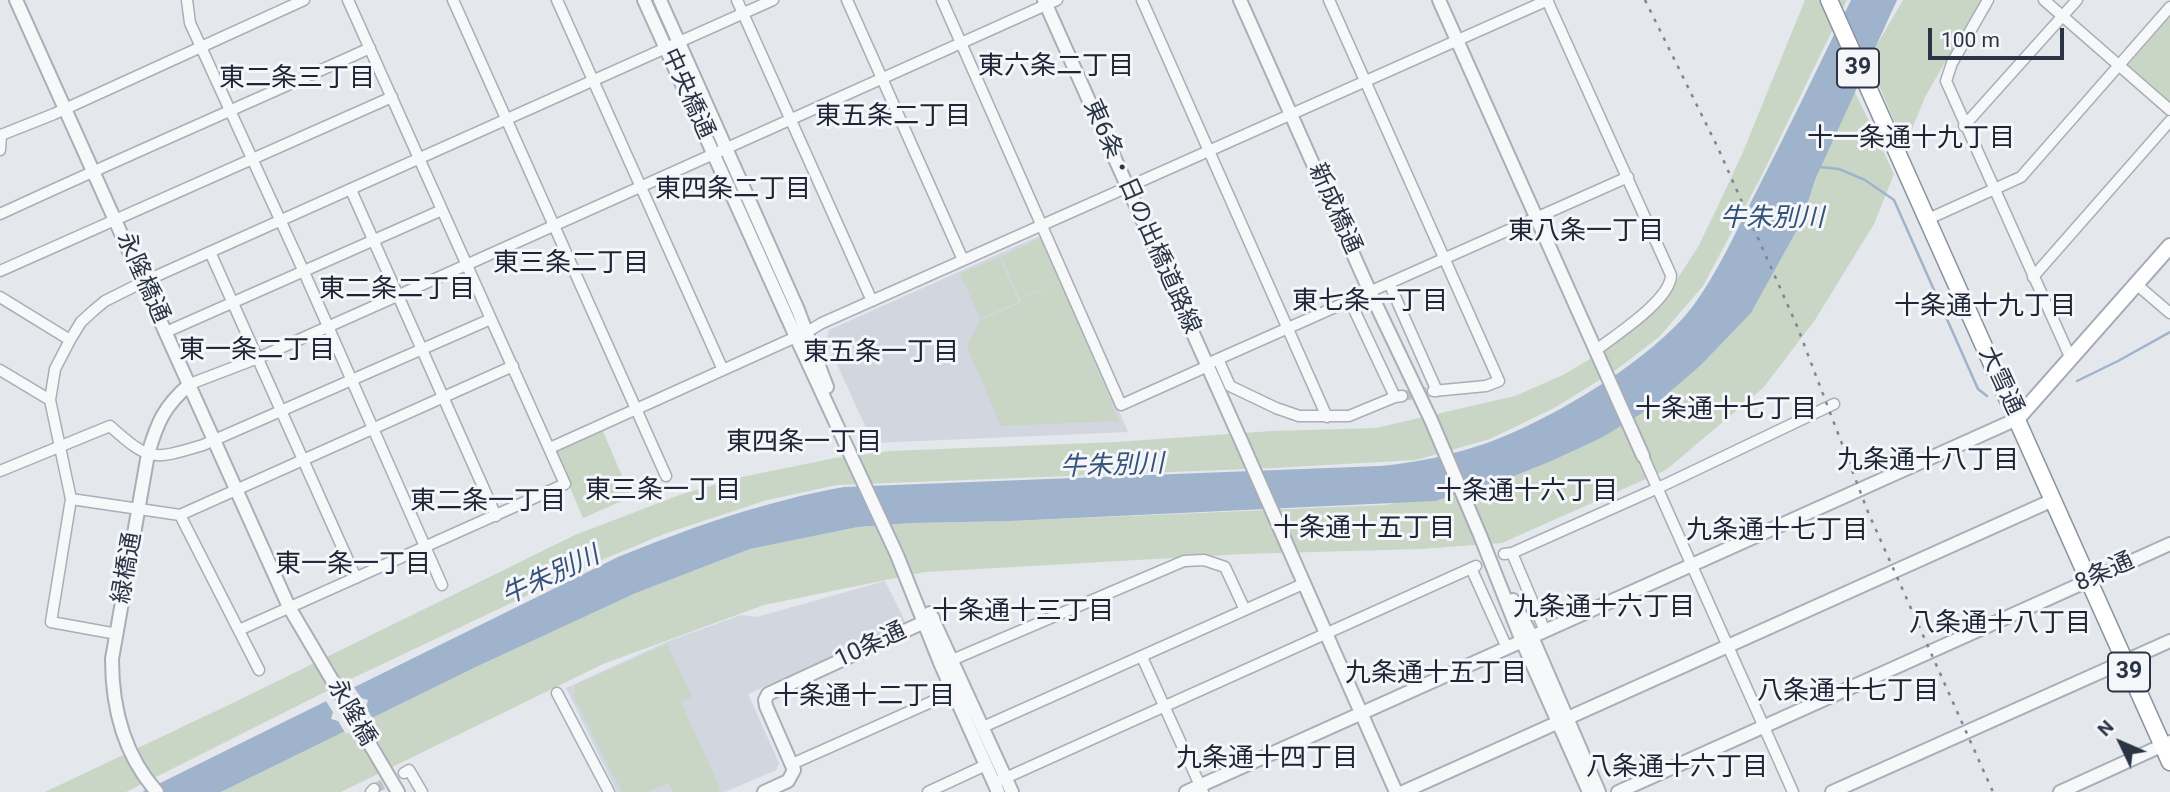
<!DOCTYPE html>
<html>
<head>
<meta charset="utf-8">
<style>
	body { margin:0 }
	#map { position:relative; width:2170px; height:792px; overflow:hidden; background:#e4e7ec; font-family:Roboto,sans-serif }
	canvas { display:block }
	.north { position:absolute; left:2086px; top:708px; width:70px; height:70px; -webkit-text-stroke:5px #f4f6f9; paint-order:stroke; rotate:314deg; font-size:19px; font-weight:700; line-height:28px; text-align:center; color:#2b3445 }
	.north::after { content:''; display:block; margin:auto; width:24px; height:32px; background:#2b3445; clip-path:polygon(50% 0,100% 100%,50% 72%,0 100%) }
	.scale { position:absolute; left:1928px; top:28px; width:136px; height:32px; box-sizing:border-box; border:4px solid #2b3445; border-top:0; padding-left:9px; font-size:21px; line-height:24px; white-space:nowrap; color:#2b3445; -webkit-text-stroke:5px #f4f6f9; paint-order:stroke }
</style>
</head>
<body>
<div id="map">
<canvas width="2170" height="792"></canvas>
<div class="north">N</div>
<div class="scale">100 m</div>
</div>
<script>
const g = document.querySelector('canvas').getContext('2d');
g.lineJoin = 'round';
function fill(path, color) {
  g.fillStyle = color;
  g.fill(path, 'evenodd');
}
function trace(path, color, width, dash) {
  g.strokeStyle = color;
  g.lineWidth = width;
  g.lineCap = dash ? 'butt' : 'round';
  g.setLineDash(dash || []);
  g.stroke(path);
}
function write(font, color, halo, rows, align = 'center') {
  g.font = font + ' Roboto,"Noto Sans JP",sans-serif';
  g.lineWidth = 6;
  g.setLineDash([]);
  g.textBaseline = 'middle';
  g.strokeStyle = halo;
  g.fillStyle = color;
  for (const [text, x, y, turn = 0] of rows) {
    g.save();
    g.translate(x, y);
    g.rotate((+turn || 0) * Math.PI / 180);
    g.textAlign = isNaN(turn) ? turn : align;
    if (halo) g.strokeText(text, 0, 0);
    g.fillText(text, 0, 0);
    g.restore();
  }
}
fill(new Path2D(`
	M1039 236 1044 238 1128 432 873 443 826 340 829 330Z
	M885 581 906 623 748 694 779 763 776 770 725 792H617L566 688 666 642 741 615 757 617Z`), '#d2d6de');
fill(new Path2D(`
	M1805 0H1847L1762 175 1703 286 1659 337 1616 370 1554 408 1490 439 1416 460 1273 468 837 485 767 500 664 534 604 559 353 678 126 792H45L237 701 575 535 682 494 742 477 835 458 890 451 1117 442 1272 431 1376 428 1515 396 1563 375 1615 344 1663 301 1698 247 1718 206 1743 152Z
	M1903 0H1981L1925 97 1905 146 1868 60Z
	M2170 16V102L2128 65Z
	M1854 90 1894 174 1874 224 1815 320 1763 388 1666 470 1502 543 1420 549 1243 554 925 572 764 605 603 664 341 792H221L478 666 636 593 750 549 858 527 911 523 1011 521 1385 505 1482 486 1514 476 1549 462 1701 365 1751 313 1802 221 1815 180Z
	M1040 238 1043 240 1061 280 1019 298 1001 257Z
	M999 257 1019 302 980 318 960 274Z
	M1061 281 1119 421 1001 426 967 347 980 320 1021 303 1020 299Z
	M602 429 631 497 583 518 554 450Z
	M667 644 692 697 681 702 721 790 717 792H673L669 783 647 792H622L573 695 575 685Z`), '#c9d6c5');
fill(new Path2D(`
	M1851 0H1897L1815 180 1802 221 1751 313 1701 365 1652 407 1601 438 1549 462 1514 476 1435 501 1011 521 911 523 858 527 750 549 636 593 478 666 221 792H142L618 557C692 527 766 501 844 487L1379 466C1416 463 1452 455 1487 443 1551 420 1652 360 1693 306 1717 273 1734 236 1752 200 1786 134 1818 67 1851 0Z`), '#9fb4cc');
fill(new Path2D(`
	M352 684 361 698 368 700 366 707 374 721 346 734 338 721 331 719 333 712 324 698Z`), '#e4e7ec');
trace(new Path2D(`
	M1820 167 1839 169 1865 180 1894 200 1978 389 1987 396
	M2077 381 2118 361 2170 332`), '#9fb4cc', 2.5);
trace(new Path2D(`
	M1402 396 1433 391
	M374 789 404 773`), '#bfc3cb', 10, [10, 5]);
const minor = new Path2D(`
	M187 0 190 23 304 272 442 585
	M453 0 666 476
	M557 0 723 370
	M737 0 872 301
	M847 0 963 260
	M942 0 1121 405 1208 366
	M1142 0 1327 417
	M1329 0 1499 381 1486 386 1433 391
	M1547 0 1671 275C1671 300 1614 336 1595 351
	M1988 0 1952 63 1946 81 2071 359
	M2044 0 2170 110
	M1964 126 2077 0
	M0 150 1 135 54 114 304 0
	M351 190 496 516
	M0 214C123 157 247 104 370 48
	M1926 220 2021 177 2170 7
	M210 252 356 578
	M0 271 392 97
	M2033 277 2170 121
	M1389 283 1437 391
	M2136 284 2170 313
	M0 297 70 340
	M1350 301 1395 397
	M166 332 442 210
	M1218 359 1230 386 1276 408 1299 416H1349L1395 397 1402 396
	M1207 364 1628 177
	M0 370 50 400
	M190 384 258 358 397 296 1057 0
	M550 448 807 332 822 323 1548 0
	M1643 456 1793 792
	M0 471 110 426C150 462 153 460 203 445L491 319
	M71 499 180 515 259 670
	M180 515 513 366
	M1512 553 1545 631
	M1504 554 1512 553 1658 488 1834 404
	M1471 568 1507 648
	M239 630 565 484 348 0
	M117 634 51 622 71 499 50 400 55 369 70 340 81 322 93 311 105 301 143 282 773 0
	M1142 657 1203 792
	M945 663 1184 561 1204 560 1225 567 1245 610
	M557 693 609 792
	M983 727 1303 584
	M792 764 958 690
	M404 773 409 770 422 792
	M1001 780 1476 566
	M371 792 374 789
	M928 792 986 765`);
const tertiary = new Path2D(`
	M16 0 289 607 398 792
	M644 0 796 337 897 555 941 665 998 792
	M660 0 798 310 827 387
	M1044 0 1238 434
	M1240 0 1370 292 1431 420 1480 535 1522 641 1589 792
	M1439 0 1643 456
	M1239 436 1396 792
	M1513 600 1532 637 1599 792
	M930 613 1012 792
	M157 792C124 755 112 707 112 659L148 454C157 423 164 406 190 384
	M764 792 788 781 794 770 766 706 765 700 768 694 933 618
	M1186 792 2017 419
	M1403 792 2053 500
	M1618 792 2170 544
	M1832 792 2170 641
	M2060 792 2170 742`);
const primary = new Path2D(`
	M2017 419 2170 246`);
const trunk = new Path2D(`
	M1829 0 2170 762`);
trace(minor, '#a9aeb7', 13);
trace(tertiary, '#a9aeb7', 16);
trace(primary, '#a3abb8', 18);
trace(trunk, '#8b94a3', 19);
trace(minor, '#f7f8fa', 10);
trace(tertiary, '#f7f8fa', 12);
trace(primary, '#fff', 14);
trace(trunk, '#fff', 16);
trace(new Path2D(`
	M1645 0 1718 148 1797 326 1868 512 1993 792`), '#7d8696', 2.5, [3.5, 7]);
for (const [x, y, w] of [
	[1858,68,42],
	[2129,672,42]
]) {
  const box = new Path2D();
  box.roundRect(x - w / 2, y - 19.5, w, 39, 5);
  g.fillStyle = '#f4f6f9';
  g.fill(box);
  trace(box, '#2b3445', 2);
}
write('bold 23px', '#2b3445', null, [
	["39",1858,68],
	["39",2129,672]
]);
write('24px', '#2b3445', '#f4f6f9', [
	["中央橋通",687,94,66],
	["新成橋通",1334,209,66],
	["東6条・日の出橋道路線",1141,217,66],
	["永隆橋通",142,278,66],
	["大雪通",2000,381,65],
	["緑橋通",128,568,-80],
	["8条通",2105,573,-24],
	["10条通",871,646,-25],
	["永隆橋",351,713,60]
]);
write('26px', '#1d2536', '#f4f6f9', [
	["東六条二丁目",1056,67],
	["東二条三丁目",297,79],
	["東五条二丁目",893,117],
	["十一条通十九丁目",1911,139],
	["東四条二丁目",733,190],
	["東八条一丁目",1586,232],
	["東三条二丁目",571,264],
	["東二条二丁目",397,290],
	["東七条一丁目",1370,302],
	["十条通十九丁目",1985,307],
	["東一条二丁目",257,351],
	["東五条一丁目",881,353],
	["十条通十七丁目",1726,410],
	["東四条一丁目",804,443],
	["九条通十八丁目",1928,461],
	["東三条一丁目",663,491],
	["十条通十六丁目",1527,492],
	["東二条一丁目",488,502],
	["十条通十五丁目",1364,529],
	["九条通十七丁目",1777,531],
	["東一条一丁目",353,565],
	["九条通十六丁目",1604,608],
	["十条通十三丁目",1023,612],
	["八条通十八丁目",2000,624],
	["九条通十五丁目",1436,674],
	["八条通十七丁目",1848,692],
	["十条通十二丁目",864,697],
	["九条通十四丁目",1267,759],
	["八条通十六丁目",1677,768]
]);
write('italic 26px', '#34527a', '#f4f6f9', [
	["牛朱別川",1772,219],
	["牛朱別川",1112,467,-2],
	["牛朱別川",551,577,-25]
]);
</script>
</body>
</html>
